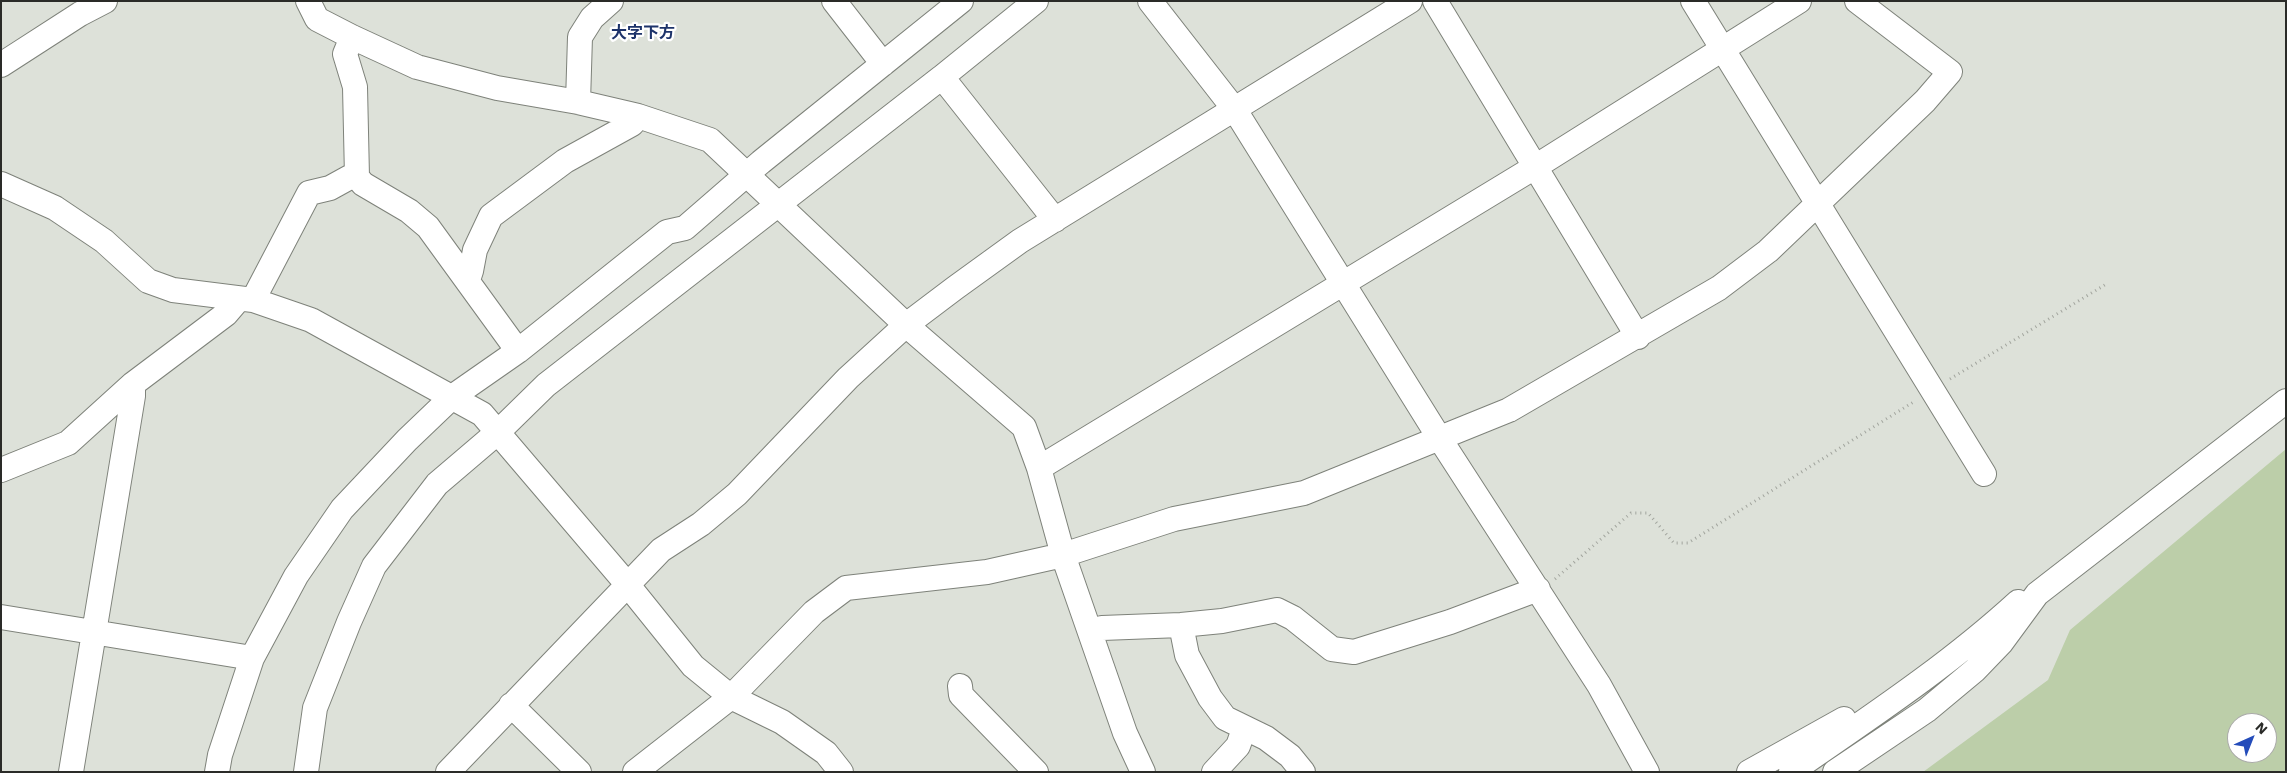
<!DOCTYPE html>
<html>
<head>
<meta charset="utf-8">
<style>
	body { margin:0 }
	#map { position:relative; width:2287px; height:773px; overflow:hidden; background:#dde1d9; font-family:"Work Sans",sans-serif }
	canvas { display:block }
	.frame { position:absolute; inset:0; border:2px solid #2a2b28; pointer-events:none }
	.north { position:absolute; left:2227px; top:713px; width:50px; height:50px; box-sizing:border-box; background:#fff; border:1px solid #aaaaa9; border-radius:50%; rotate:44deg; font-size:14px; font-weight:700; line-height:20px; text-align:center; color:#2a2b28 }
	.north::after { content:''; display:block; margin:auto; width:18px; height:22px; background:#244cba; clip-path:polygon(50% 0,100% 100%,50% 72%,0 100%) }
</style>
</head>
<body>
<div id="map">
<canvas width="2287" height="773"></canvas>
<div class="frame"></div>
<div class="north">N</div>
</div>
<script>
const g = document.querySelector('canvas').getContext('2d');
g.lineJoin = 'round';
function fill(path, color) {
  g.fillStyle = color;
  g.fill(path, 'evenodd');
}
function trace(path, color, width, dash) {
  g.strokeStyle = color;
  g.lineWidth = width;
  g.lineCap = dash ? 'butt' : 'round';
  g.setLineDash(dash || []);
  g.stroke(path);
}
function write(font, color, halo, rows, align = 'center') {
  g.font = font + ' "Work Sans","Noto Sans JP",sans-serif';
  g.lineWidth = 4.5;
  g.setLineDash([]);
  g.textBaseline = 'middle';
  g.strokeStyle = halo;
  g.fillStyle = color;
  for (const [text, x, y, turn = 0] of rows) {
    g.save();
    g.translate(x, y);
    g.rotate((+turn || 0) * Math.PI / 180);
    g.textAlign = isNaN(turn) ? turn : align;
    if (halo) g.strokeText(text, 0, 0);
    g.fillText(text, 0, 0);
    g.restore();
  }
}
fill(new Path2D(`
	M2286 449V772H1923L2048 680 2070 630ZM2237 723H2267V753H2237Z`), '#bccea9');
const minor = new Path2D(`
	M308 1 317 19 352 37 417 67 497 88 578 102 638 116 710 140 906 325 1024 427 1039 468 1063 555 1125 733 1143 772
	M834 1 883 64
	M1036 1 942 77 1055 220
	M1150 1 1235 110 1440 439 1599 685 1647 772
	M1435 1 1638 337
	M1693 1 1984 474
	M352 37 345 54 355 87 357 177 363 184 409 211 428 227 518 351
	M1 65 80 14 105 1
	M578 102 580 37 592 18 611 1
	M1 184 55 208 104 241 148 281 173 290 253 300 311 320 482 414 627 584 693 666 731 697 782 722 826 753 841 772
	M468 280 471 271 475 250 491 216 565 161 632 124 638 116
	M253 300 309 193 330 188 350 177H357
	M1039 468 1535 167 1799 1
	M1 470 68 443 133 384 226 314 238 300
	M1 617 252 658
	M1181 625 1187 655 1210 698 1225 718 1266 738 1290 756 1303 772
	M1090 632 1102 628 1181 625 1222 621 1277 610 1293 618 1332 649 1354 652 1450 622 1538 589
	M960 686 961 695 1036 772
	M511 705 579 772
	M71 772 133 396V384
	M217 772 220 755 252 658 296 576 342 509 407 440 452 397 518 351 667 232 685 228 761 162 961 1
	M306 772 315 708 349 622 374 566 437 484 498 432 546 385 942 77
	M448 772 661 550 701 524 737 494 848 378 906 325 955 288 1020 241 1410 1
	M635 772 731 697 814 612 846 588 987 572 1063 555 1174 519 1304 493 1509 410 1719 288 1768 251 1925 101 1950 72 1857 1
	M1214 772 1238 746 1244 729
	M1749 772 1844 719
	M1791 772C1869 718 1948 666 2018 602
	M1835 772 1927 710 1975 670 2001 643 2037 594 2286 401`);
trace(minor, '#7e827a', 26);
trace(new Path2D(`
	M1950 379 2108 283
	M1555 579 1631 513H1648L1674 543H1688L1915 401`), '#a2a59e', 3, [1, 4]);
trace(minor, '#fff', 24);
write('bold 16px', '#1d336a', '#fff', [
	["大字下方",643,33]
]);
</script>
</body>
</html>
